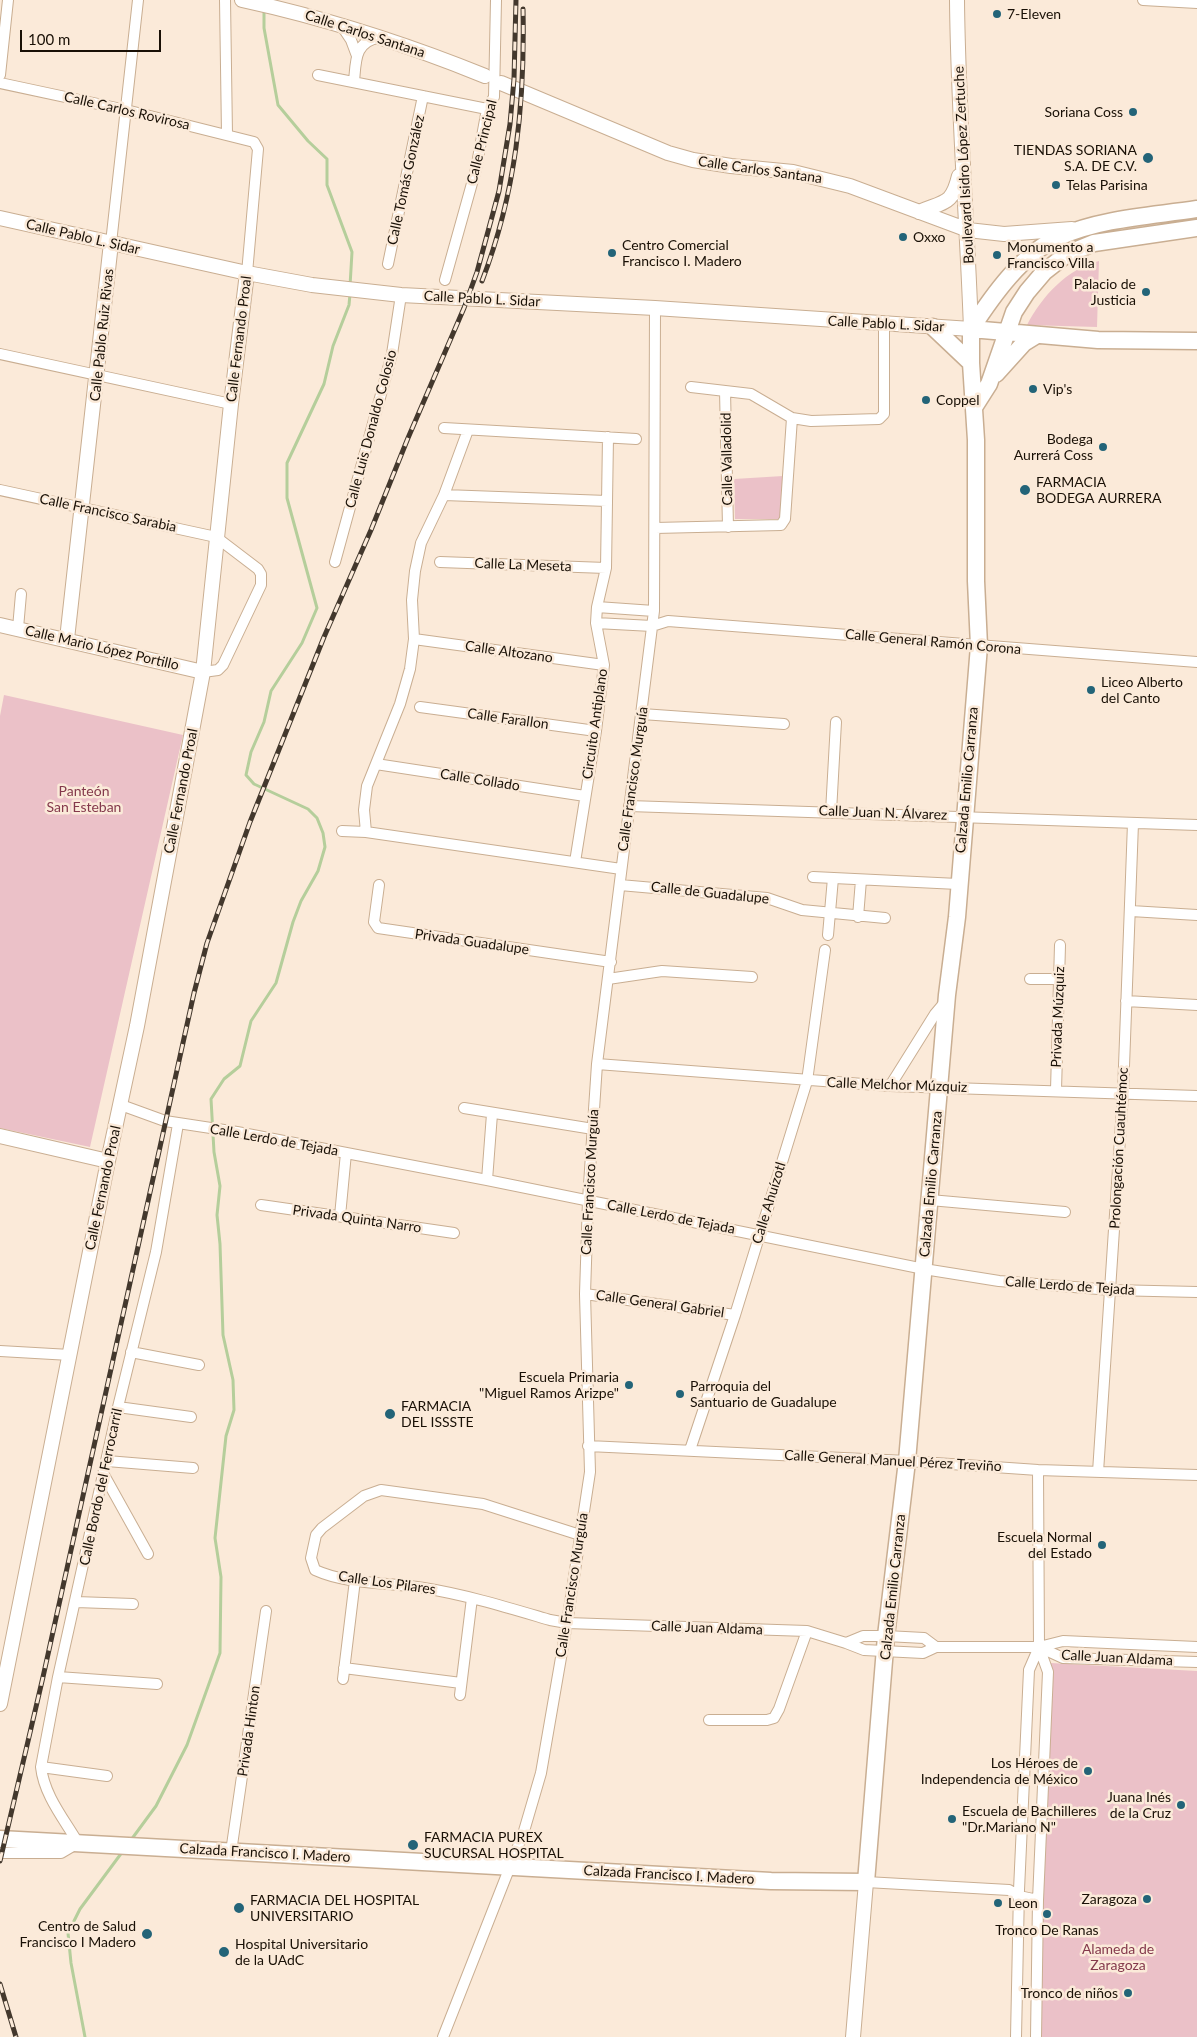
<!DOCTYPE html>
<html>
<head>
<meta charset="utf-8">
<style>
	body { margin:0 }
	#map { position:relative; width:1197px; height:2037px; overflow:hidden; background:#fbead9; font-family:Lato,sans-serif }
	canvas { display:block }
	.scale { position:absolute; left:20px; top:30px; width:141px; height:22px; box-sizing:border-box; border:2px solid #191006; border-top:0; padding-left:6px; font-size:15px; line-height:18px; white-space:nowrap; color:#191006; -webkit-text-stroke:4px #fbead9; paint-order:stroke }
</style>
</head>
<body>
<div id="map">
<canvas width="1197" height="2037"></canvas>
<div class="scale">100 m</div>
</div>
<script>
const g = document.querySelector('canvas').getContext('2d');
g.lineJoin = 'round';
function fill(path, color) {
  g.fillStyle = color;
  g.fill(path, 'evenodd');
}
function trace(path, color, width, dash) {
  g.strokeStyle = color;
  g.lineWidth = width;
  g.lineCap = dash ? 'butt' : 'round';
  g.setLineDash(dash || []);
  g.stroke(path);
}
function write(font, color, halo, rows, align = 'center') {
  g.font = font + ' Lato,sans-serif';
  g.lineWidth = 5;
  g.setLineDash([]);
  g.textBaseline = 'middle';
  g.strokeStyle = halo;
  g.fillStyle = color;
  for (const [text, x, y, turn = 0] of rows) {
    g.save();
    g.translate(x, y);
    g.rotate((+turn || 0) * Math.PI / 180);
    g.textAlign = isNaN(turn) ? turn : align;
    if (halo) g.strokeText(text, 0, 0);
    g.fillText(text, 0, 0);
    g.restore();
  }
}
fill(new Path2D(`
	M1099 261 1097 327 1027 325C1042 296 1067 269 1099 261Z
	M783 476V519H735L734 479Z
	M4 695 183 735 90 1147 0 1128V716Z
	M1051 1663 1197 1671V2037H1036Z`), '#ebc1c8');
trace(new Path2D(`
	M264 9V28L278 105 308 141 327 159V185L352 252 350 286
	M131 1840 156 1806 187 1745 220 1653 221 1577 215 1538 226 1436 234 1410 233 1380 223 1335 220 1244 217 1215 220 1186 214 1152 211 1099 224 1079 240 1066 251 1021 276 983 293 922 301 901 318 871 325 847 323 833 317 818 308 809 254 784 246 775 251 752 264 722 271 691 302 643 317 608 287 498V463L324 384 333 346 349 305 350 294
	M85 2037 71 1963 68 1933 80 1909 123 1851`), '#b5ce9b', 3);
const street = new Path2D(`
	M225 0 227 134
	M1143 0 1197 3
	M341 25 351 40 357 56
	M0 75 8 0
	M318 75 487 109
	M354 82C356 61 354 42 380 37
	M0 83 126 110 254 142 258 149 247 273
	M111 243 138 0
	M388 264 423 96
	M445 280 476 169 487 109 494 97 496 0
	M0 354 231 404
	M691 387 751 394 792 418 811 421 879 419 884 414V324
	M725 391 728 527
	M444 428 636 439
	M0 490 216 537 258 569 261 574V585L223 665 218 670 203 672
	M444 495 607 501
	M655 528 781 525 785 519 792 418
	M335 562 392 354 401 295
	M440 562 606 568
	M597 607 654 611
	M596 623 652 626 668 621 1197 662
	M18 628 21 594
	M414 639 604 665
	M420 707 596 731
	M642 714 784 724
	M376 764 585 796
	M629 806 1197 825
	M831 812 836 722
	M342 831 366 832 621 869
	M366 832 364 810 367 786 400 704 410 669 414 639 412 600 415 571 421 543 444 495 468 430
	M575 862 596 731 604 665 596 623 597 607 606 568 608 437
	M813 877 958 884
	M379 885 374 922 378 928 611 962
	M620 885 767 898 802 910 885 918
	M1131 911 1197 915
	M858 917 861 880
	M828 935 833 878
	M608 979 662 971 752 977
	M1030 979H1059
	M1126 1001 1197 1005
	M597 1064 890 1086 1197 1096
	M890 1086 935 1014 946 1001
	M1056 1090 1060 945
	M121 1105 165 1121 237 1132 487 1180 924 1269 999 1281 1111 1290 1197 1292
	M464 1108 593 1129
	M487 1180 492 1114
	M930 1200 1065 1212
	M261 1205 454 1233
	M340 1216 346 1153
	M585 1294 735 1315
	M0 1351 70 1355
	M131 1352 199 1365
	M118 1407 191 1417
	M588 1446 907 1461 1038 1470 1197 1475
	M690 1450 735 1315 807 1081 825 950
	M107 1461 193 1468
	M1098 1472 1123 1093 1133 823
	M104 1475 148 1554
	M580 1535 483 1504 381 1490 364 1496 322 1528 316 1535 311 1558 315 1570C348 1585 388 1582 424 1588 467 1595 509 1608 550 1620L567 1623 807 1631 846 1643 864 1650 923 1653 936 1647H1039L1063 1641 1197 1647
	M76 1602 133 1604
	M846 1643 863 1636H886L924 1638 936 1647
	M1039 1647 1063 1658 1197 1662
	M344 1668 461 1683
	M58 1677 157 1684
	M343 1679 355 1580
	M460 1695 472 1598
	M709 1720H767L774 1718 779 1709 807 1631
	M41 1767 107 1776
	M231 1852 266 1611
	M0 1853H61L78 1843C64 1819 44 1795 41 1767L58 1677 118 1407 156 1252 178 1124
	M866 1882 1009 1890 1019 1896 1038 1900
	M443 2037 524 1831 541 1773 567 1623 590 1472 585 1294 588 1200 597 1064 654 611 655 308
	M1016 2037 1019 1890 1029 1670 1039 1647
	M1036 2037 1038 1900 1048 1672 1039 1647 1038 1470`);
const secondary = new Path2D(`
	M242 0C325 18 406 44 485 76
	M501 83 668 153 693 160 731 166 793 172 850 186 968 230 1004 234 1072 229
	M919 212C945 201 952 205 959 176
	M0 218 247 273 312 285 401 295 655 308 971 329C967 219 958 110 957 0
	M0 625 203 672
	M67 639 111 243
	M0 1136 108 1161
	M0 1704 108 1161 137 1026 203 672 231 404 247 273
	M853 2037 866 1882`);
const primary = new Path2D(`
	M933 327 971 363
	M971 329C993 295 1022 254 1059 237 1102 218 1152 216 1197 209
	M971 329 1098 340 1197 341
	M996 374 1024 343 1037 335
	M975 406 989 384 1014 312 1027 292 1044 272 1067 254 1094 243 1197 228
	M0 1839 771 1881 866 1882 886 1636 907 1461 947 995 957 917 979 646 976 581V440L971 363V329`);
trace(street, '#c9ae92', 12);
trace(secondary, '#c9ae92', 16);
trace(primary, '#c9ae92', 19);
trace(street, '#fff', 10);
trace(secondary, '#fff', 14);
trace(primary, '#fff', 16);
const rail = new Path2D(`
	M482 281C516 193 525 103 523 9
	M0 1861 43 1677 194 993 207 943 250 822 324 637 371 530 408 438 464 308 477 272 499 191 510 124 514 79 516 0
	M0 1984 16 2037`);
trace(rail, '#43382d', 5);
trace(rail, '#fbead9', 3, [9]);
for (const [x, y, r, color] of [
	[997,14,5,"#236478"],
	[1133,112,5,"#236478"],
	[1148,158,6,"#236478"],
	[1056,185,5,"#236478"],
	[903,237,5,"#236478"],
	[612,253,5,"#236478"],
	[997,255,5,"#236478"],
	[1146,292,5,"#236478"],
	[1033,389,5,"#236478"],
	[926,400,5,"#236478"],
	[1103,447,5,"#236478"],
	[1025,490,6,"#236478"],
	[1091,690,5,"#236478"],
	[629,1385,5,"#236478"],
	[680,1394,5,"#236478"],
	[390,1414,6,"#236478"],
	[1102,1545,5,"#236478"],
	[1088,1771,5,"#236478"],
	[1181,1805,5,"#236478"],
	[952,1819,5,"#236478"],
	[413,1845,6,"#236478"],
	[1147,1899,5,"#236478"],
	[998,1903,5,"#236478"],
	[239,1908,6,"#236478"],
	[1047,1914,5,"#236478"],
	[147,1934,6,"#236478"],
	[224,1952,6,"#236478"],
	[1128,1993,5,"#236478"]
]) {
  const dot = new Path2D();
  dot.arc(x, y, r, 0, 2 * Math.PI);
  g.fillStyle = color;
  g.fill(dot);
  trace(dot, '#fbead9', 2);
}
write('14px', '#191006', '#fbead9', [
	["7-Eleven",1007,14],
	["Soriana Coss",1123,112,"right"],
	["TIENDAS SORIANA",1137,150,"right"],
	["S.A. DE C.V.",1137,166,"right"],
	["Telas Parisina",1066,185],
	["Oxxo",913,237],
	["Centro Comercial",622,245],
	["Francisco I. Madero",622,261],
	["Monumento a",1007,247],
	["Francisco Villa",1007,263],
	["Palacio de",1136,284,"right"],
	["Justicia",1136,300,"right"],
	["Vip's",1043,389],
	["Coppel",936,400],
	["Bodega",1093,439,"right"],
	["Aurrerá Coss",1093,455,"right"],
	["FARMACIA",1036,482],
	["BODEGA AURRERA",1036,498],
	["Liceo Alberto",1101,682],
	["del Canto",1101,698],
	["Escuela Primaria",619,1377,"right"],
	["\"Miguel Ramos Arizpe\"",619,1393,"right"],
	["Parroquia del",690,1386],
	["Santuario de Guadalupe",690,1402],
	["FARMACIA",401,1406],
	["DEL ISSSTE",401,1422],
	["Escuela Normal",1092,1537,"right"],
	["del Estado",1092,1553,"right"],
	["Los Héroes de",1078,1763,"right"],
	["Independencia de México",1078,1779,"right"],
	["Juana Inés",1171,1797,"right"],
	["de la Cruz",1171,1813,"right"],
	["Escuela de Bachilleres",962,1811],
	["\"Dr.Mariano N\"",962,1827],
	["FARMACIA PUREX",424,1837],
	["SUCURSAL HOSPITAL",424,1853],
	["Zaragoza",1137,1899,"right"],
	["FARMACIA DEL HOSPITAL",250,1900],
	["UNIVERSITARIO",250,1916],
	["Leon",1008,1903],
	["Centro de Salud",136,1926,"right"],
	["Francisco I Madero",136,1942,"right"],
	["Tronco De Ranas",1047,1930,"center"],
	["Hospital Universitario",235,1944],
	["de la UAdC",235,1960],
	["Tronco de niños",1118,1993,"right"]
], 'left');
write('14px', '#191006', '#fbead9', [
	["Calle Carlos Santana",365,34,18],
	["Calle Carlos Rovirosa",127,111,13],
	["Calle Principal",482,142,-76],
	["Boulevard Isidro López Zertuche",964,165,-93],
	["Calle Carlos Santana",760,170,8],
	["Calle Tomás González",406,180,-78],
	["Calle Pablo L. Sidar",83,237,13],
	["Calle Pablo L. Sidar",482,299,3],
	["Calle Pablo L. Sidar",886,324,3],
	["Calle Pablo Ruiz Rivas",102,335,-84],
	["Calle Fernando Proal",239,339,-83],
	["Calle Luis Donaldo Colosio",371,429,-75],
	["Calle Valladolid",727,459,-91],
	["Calle Francisco Sarabia",108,513,12],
	["Calle La Meseta",523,565,2],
	["Calle General Ramón Corona",933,642,5],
	["Calle Mario López Portillo",102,648,13],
	["Calle Altozano",509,652,8],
	["Calle Farallon",508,719,8],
	["Circuito Antiplano",595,724,-82],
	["Calle Francisco Murguía",633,779,-82],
	["Calle Collado",480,780,9],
	["Calzada Emilio Carranza",967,780,-85],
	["Calle Fernando Proal",181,791,-79],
	["Calle Juan N. Álvarez",883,813,2],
	["Calle de Guadalupe",710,893,6],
	["Privada Guadalupe",472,942,8],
	["Privada Múzquiz",1058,1017,-88],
	["Calle Melchor Múzquiz",897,1085,2],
	["Calle Lerdo de Tejada",274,1140,10],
	["Prolongación Cuauhtémoc",1119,1148,-87],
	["Calle Francisco Murguía",590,1182,-87],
	["Calzada Emilio Carranza",931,1184,-85],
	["Calle Fernando Proal",103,1188,-78],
	["Calle Ahuízotl",769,1203,-73],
	["Calle Lerdo de Tejada",671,1217,11],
	["Privada Quinta Narro",357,1219,8],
	["Calle Lerdo de Tejada",1070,1286,4],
	["Calle General Gabriel",660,1304,8],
	["Calle General Manuel Pérez Treviño",893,1461,3],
	["Calle Bordo del Ferrocarril",101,1487,-78],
	["Calle Los Pilares",387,1583,8],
	["Calle Francisco Murguía",572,1585,-81],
	["Calzada Emilio Carranza",893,1587,-84],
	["Calle Juan Aldama",707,1628,2],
	["Calle Juan Aldama",1117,1658,3],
	["Privada Hinton",249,1731,-82],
	["Calzada Francisco I. Madero",265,1853,3],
	["Calzada Francisco I. Madero",669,1875,3]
]);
write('14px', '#84394c', '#fbead9', [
	["Panteón",84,791],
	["San Esteban",84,807],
	["Alameda de",1118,1949],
	["Zaragoza",1118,1965]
]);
</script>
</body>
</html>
